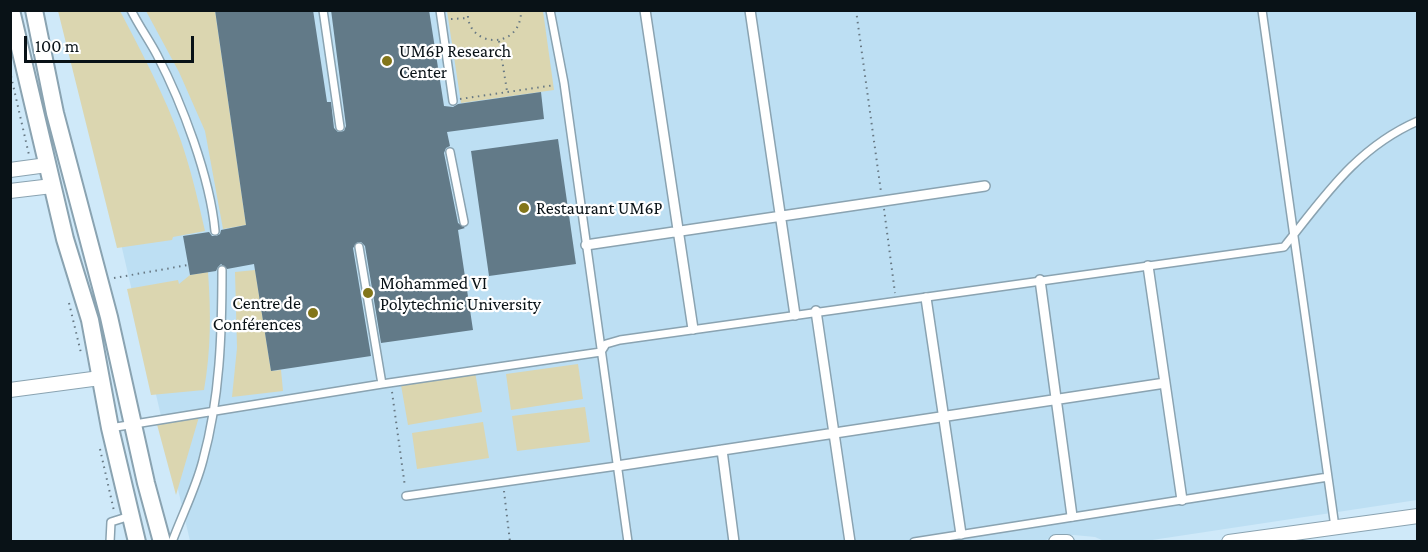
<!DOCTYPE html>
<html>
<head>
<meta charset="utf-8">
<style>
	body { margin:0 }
	#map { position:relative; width:1428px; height:552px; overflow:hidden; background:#cfe9f9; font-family:"Crimson Pro",serif }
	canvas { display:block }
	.frame { position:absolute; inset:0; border:12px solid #091217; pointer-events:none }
	.scale { position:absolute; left:24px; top:36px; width:170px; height:27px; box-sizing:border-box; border:3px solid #091217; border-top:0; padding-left:8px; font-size:18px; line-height:21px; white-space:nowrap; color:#091217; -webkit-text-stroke:4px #fff; paint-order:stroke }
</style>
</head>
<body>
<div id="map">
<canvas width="1428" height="552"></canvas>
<div class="frame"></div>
<div class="scale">100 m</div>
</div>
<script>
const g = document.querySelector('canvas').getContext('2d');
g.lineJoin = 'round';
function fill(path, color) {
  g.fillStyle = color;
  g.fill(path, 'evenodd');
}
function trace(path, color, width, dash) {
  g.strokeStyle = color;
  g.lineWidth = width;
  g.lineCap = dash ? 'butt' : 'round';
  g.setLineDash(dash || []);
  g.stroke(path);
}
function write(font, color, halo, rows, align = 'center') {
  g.font = font + ' "Crimson Pro",serif';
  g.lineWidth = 4.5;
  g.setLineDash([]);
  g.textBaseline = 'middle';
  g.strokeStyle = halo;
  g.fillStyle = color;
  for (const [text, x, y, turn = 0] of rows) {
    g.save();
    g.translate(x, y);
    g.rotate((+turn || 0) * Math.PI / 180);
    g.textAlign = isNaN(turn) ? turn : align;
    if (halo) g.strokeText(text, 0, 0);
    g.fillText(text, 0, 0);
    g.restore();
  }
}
fill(new Path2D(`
	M67 11H1417V500L1139 542 1104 541 1095 537 1074 535H1058L1041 542 190 541Z`), '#bddff3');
fill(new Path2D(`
	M58 11H120C142 53 165 96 181 141 191 170 198 200 205 231L173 237 172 240 117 248Z
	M146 11H215L246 225 223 229 205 131 179 72Z
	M447 11H543L554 90 461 103Z
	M255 270 271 371 281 370 283 391 232 397 237 348 235 272Z
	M208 272C211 313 211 350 204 390L151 395 127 289 178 280 179 284 190 275Z
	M578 364 583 399 511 410 506 374Z
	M475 372 482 412 408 425 401 385Z
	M585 407 590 442 517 451 512 416Z
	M201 410 176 495 155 417Z
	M483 422 489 458 417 469 412 433Z`), '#dbd6b0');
fill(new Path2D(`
	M215 10H313L327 102H331L334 128 338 132 344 131 346 126 331 10H429L444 106 453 107 458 104 541 92 544 119 447 132 450 146 446 148 444 153 458 223 465 228 458 230 473 330 381 343 365 246 361 242H358L353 248 371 356 271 371 254 264 227 269 221 264 218 267 216 271 190 275 183 236 209 232 212 236H216L220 234 221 230 246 225Z
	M558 139 576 264 489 276 471 151Z`), '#627a88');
const service = new Path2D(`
	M131 10C139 26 149 40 157 55 182 103 210 177 215 231
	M323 10 340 127
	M440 10 453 101
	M550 10 564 83 628 542
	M1262 10 1335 527
	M450 152 464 222
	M359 247 382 384
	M110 428 382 384 601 352 606 344 620 340 1284 247C1324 197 1356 148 1418 121
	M406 496 617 466
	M110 542 111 522 130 516
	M172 542C182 515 196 488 203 460 220 398 222 333 222 270
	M914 542 1328 477`);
const pedestrian = new Path2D(`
	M645 10 693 329
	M750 10 795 315
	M586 245 985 186
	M1148 266 1182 500
	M1040 280 1072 516
	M926 298 961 534
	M816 311 850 542
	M722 450 734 542
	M617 466 1165 383`);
const minor = new Path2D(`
	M10 170 47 165
	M10 191 52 186
	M10 390 100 378
	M1056 542H1067
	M1229 542 1418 516`);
const tertiary = new Path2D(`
	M11 10 65 239 90 320 110 428 137 542
	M34 10 55 113 109 317 146 483 162 542`);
trace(service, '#8aa3b1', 10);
trace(pedestrian, '#8aa3b1', 12);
trace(minor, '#8aa3b1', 16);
trace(tertiary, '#8aa3b1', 20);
trace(new Path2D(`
	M468 10C464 48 522 52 521 10
	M856 10 881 192
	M451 19 468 18
	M499 41 507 91
	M11 76 29 155
	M460 99 555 85
	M884 209 895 293
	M114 278 188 265
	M69 303 81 353
	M392 392 405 487
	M100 449 114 511
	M504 491 510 542`), '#677883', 2, [1.5, 4.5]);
trace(service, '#fff', 7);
trace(pedestrian, '#fff', 9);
trace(minor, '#fff', 14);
trace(tertiary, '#fff', 16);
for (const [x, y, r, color] of [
	[387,61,6,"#83761a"],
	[524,208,6,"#83761a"],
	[368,293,6,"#83761a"],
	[313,313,6,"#83761a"]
]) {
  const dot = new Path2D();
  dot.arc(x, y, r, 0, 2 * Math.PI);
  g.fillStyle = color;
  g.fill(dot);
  trace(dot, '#fff', 2);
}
write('18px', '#091217', '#fff', [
	["UM6P Research",399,51],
	["Center",399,72],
	["Restaurant UM6P",536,208],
	["Mohammed VI",380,283],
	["Polytechnic University",380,304],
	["Centre de",301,303,"right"],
	["Conférences",301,324,"right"]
], 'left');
</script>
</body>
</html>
